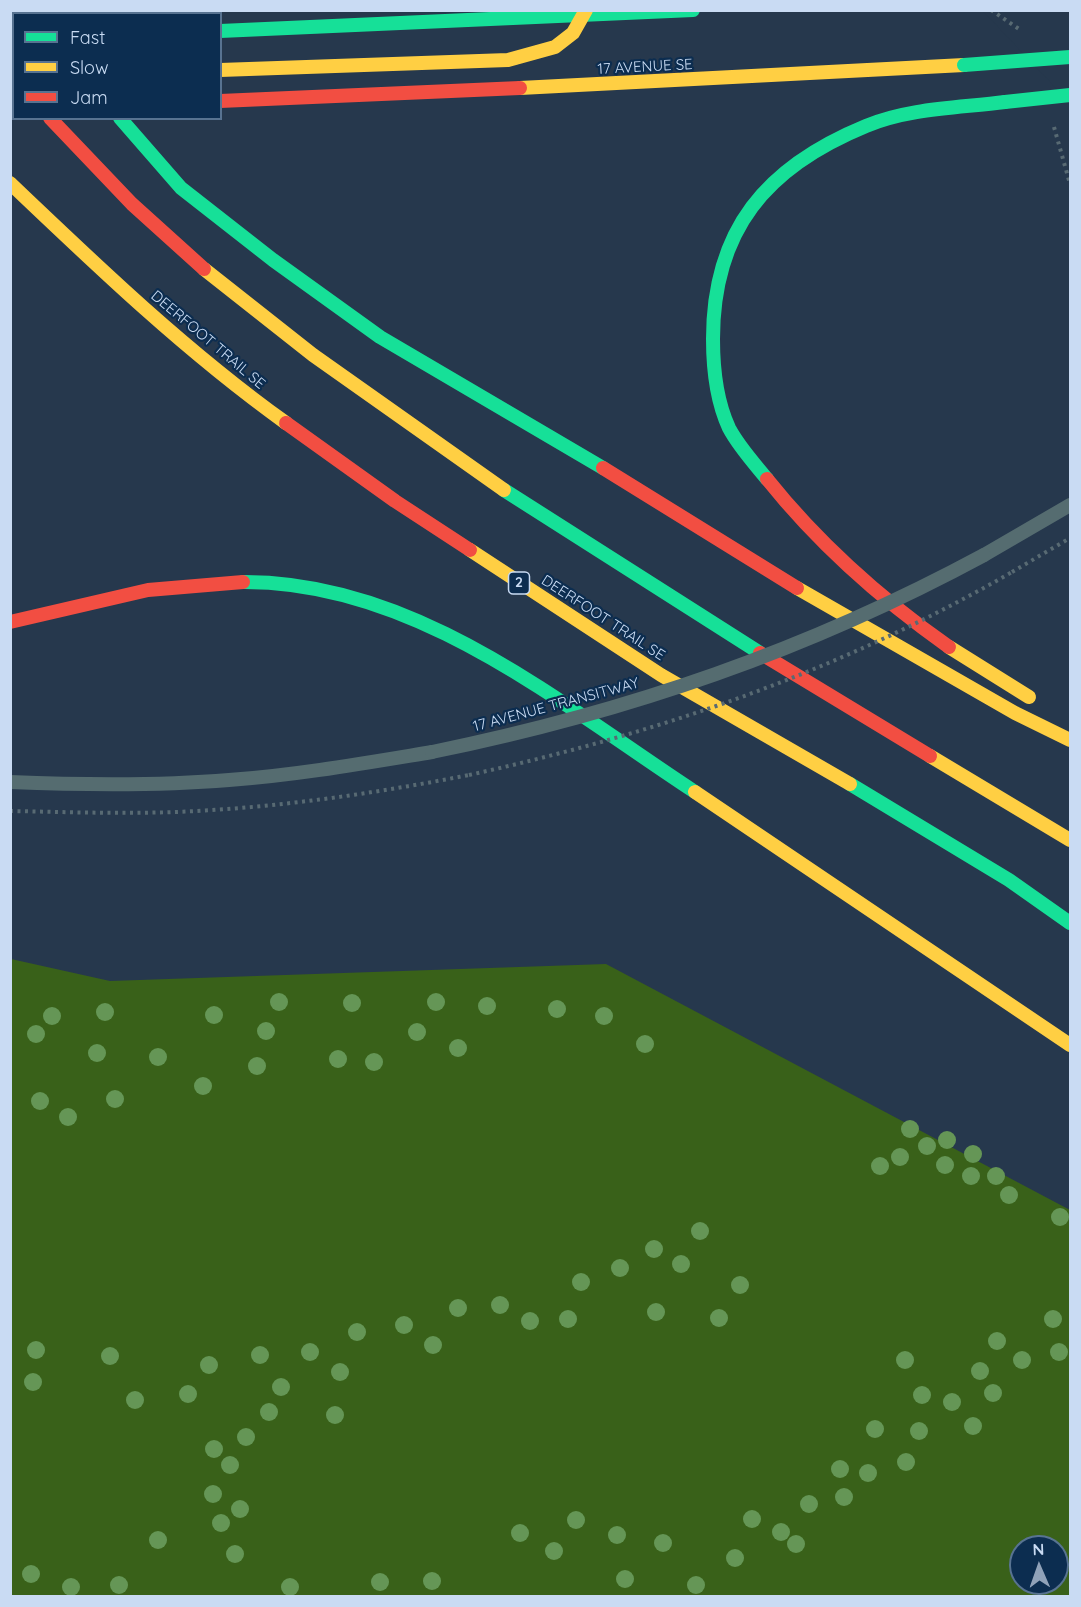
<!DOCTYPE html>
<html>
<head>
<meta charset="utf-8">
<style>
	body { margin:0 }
	#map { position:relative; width:1081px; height:1607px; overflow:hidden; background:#26384d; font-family:Quicksand,sans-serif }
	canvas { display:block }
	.frame { position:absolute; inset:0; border:12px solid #c9dbf3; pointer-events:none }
	.legend { position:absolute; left:12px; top:12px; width:210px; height:108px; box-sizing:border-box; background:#0c2d50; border:2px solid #587391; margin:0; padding:8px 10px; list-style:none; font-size:18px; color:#c9dbf3 }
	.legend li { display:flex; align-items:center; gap:12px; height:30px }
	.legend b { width:30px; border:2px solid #587391 }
	.north { position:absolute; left:1009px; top:1535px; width:60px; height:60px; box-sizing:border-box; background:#0c2d50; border:2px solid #587391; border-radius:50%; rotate:358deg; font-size:16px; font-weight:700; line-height:24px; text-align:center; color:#c9dbf3 }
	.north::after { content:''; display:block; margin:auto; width:21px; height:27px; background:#90a2b9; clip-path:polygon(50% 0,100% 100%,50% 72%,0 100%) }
</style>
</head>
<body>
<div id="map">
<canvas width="1081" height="1607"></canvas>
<div class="frame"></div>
<ul class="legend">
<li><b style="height:8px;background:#16e098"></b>Fast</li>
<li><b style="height:8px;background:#ffcf43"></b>Slow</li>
<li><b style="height:8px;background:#f24e42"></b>Jam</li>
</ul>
<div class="north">N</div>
</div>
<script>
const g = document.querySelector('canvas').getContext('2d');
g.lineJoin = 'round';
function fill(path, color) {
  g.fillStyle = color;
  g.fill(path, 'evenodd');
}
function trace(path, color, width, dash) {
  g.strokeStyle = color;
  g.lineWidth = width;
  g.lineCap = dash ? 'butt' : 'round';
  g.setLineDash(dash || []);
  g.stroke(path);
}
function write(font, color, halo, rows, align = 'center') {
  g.font = font + ' Quicksand,sans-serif';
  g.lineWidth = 4.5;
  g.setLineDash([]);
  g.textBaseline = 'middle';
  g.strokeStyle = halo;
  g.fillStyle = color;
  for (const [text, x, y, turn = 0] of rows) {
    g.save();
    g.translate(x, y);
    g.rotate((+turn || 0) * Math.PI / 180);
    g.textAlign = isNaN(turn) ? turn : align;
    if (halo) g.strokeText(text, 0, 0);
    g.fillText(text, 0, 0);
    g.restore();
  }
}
fill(new Path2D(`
	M11 959 110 981 606 964 1070 1210V1596H11ZM1021 1547H1057V1583H1021Z`), '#396119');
fill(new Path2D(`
	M982 10 1070 11V102L1068 101Z`), '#26384d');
trace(new Path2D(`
	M991 10 1019 29
	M1054 127 1070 184
	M1012 572 1070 538
	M10 811C65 812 120 814 175 812 274 808 372 794 469 775`), '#586a73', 4, [3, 4.5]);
trace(new Path2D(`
	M984 555 1070 505
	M10 782C83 785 157 786 229 780 297 775 365 763 432 752`), '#556c70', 14);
trace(new Path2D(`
	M25 10 27 14
	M220 31 693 10
	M120 118 181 188 273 260 380 337 603 468
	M767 479C754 463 739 447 729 428 716 400 713 370 713 339 713 230 766 167 866 126 909 108 959 108 1005 102
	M504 490 760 653
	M243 582C415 581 559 703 695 792
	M850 784 1009 880 1070 923`), '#16e098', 14);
trace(new Path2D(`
	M10 39H14
	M220 70 508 60 555 47 573 33 586 10
	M10 72 14 76
	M520 88 964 65
	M10 109H14
	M10 183C98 267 187 352 286 423
	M204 269 313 355 504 490
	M470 550 661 675 850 784
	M797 588 1015 713 1070 740
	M949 647 1029 697
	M930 756 1070 840
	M695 792 1070 1045`), '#ffcf43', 14);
trace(new Path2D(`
	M220 101 520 88
	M50 118 132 204 204 269
	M286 423 395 501 470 550
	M603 468 797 588
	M767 479C819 544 881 599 949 647
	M10 622 148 590 243 582
	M760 653 930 756`), '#f24e42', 14);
trace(new Path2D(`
	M469 775C660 733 842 670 1012 572`), '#586a73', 4, [3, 4.5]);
trace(new Path2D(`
	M432 752C628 712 808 650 984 555`), '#556c70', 14);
trace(new Path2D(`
	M964 65 1070 57
	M1005 102 1070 95`), '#16e098', 14);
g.fillStyle = '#659656';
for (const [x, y] of [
	[279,1002],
	[436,1002],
	[352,1003],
	[487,1006],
	[557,1009],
	[105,1012],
	[214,1015],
	[52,1016],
	[604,1016],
	[266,1031],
	[417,1032],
	[36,1034],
	[645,1044],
	[458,1048],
	[97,1053],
	[158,1057],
	[338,1059],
	[374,1062],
	[257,1066],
	[203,1086],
	[115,1099],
	[40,1101],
	[68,1117],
	[910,1129],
	[947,1140],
	[927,1146],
	[973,1154],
	[900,1157],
	[945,1165],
	[880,1166],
	[971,1176],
	[996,1176],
	[1009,1195],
	[1060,1217],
	[700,1231],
	[654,1249],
	[681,1264],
	[620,1268],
	[581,1282],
	[740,1285],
	[500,1305],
	[458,1308],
	[656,1312],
	[719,1318],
	[568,1319],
	[1053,1319],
	[530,1321],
	[404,1325],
	[357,1332],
	[997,1341],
	[433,1345],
	[36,1350],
	[310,1352],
	[1059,1352],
	[260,1355],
	[110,1356],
	[905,1360],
	[1022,1360],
	[209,1365],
	[980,1371],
	[340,1372],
	[33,1382],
	[281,1387],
	[993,1393],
	[188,1394],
	[922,1395],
	[135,1400],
	[952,1402],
	[269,1412],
	[335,1415],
	[973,1426],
	[875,1429],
	[919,1431],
	[246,1437],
	[214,1449],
	[906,1462],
	[230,1465],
	[840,1469],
	[868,1473],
	[213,1494],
	[844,1497],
	[809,1504],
	[240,1509],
	[752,1519],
	[576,1520],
	[221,1523],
	[781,1532],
	[520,1533],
	[617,1535],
	[158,1540],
	[663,1543],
	[796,1544],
	[554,1551],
	[235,1554],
	[735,1558],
	[31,1574],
	[625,1579],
	[432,1581],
	[380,1582],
	[119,1585],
	[696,1585],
	[71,1587],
	[290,1587]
]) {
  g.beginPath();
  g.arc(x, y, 9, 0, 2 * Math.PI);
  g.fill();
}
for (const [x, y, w] of [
	[519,583,21]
]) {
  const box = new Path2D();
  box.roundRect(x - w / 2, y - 11, w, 22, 4.5);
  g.fillStyle = '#0c2d50';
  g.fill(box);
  trace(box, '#c9dbf3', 1.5);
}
write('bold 14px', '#c9dbf3', null, [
	["2",519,583]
]);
write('15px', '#c9dbf3', '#0c2d50', [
	["17 AVENUE SE",645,67,-3],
	["DEERFOOT TRAIL SE",208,340,40],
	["DEERFOOT TRAIL SE",603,618,33],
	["17 AVENUE TRANSITWAY",556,705,-15]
]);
</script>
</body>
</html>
